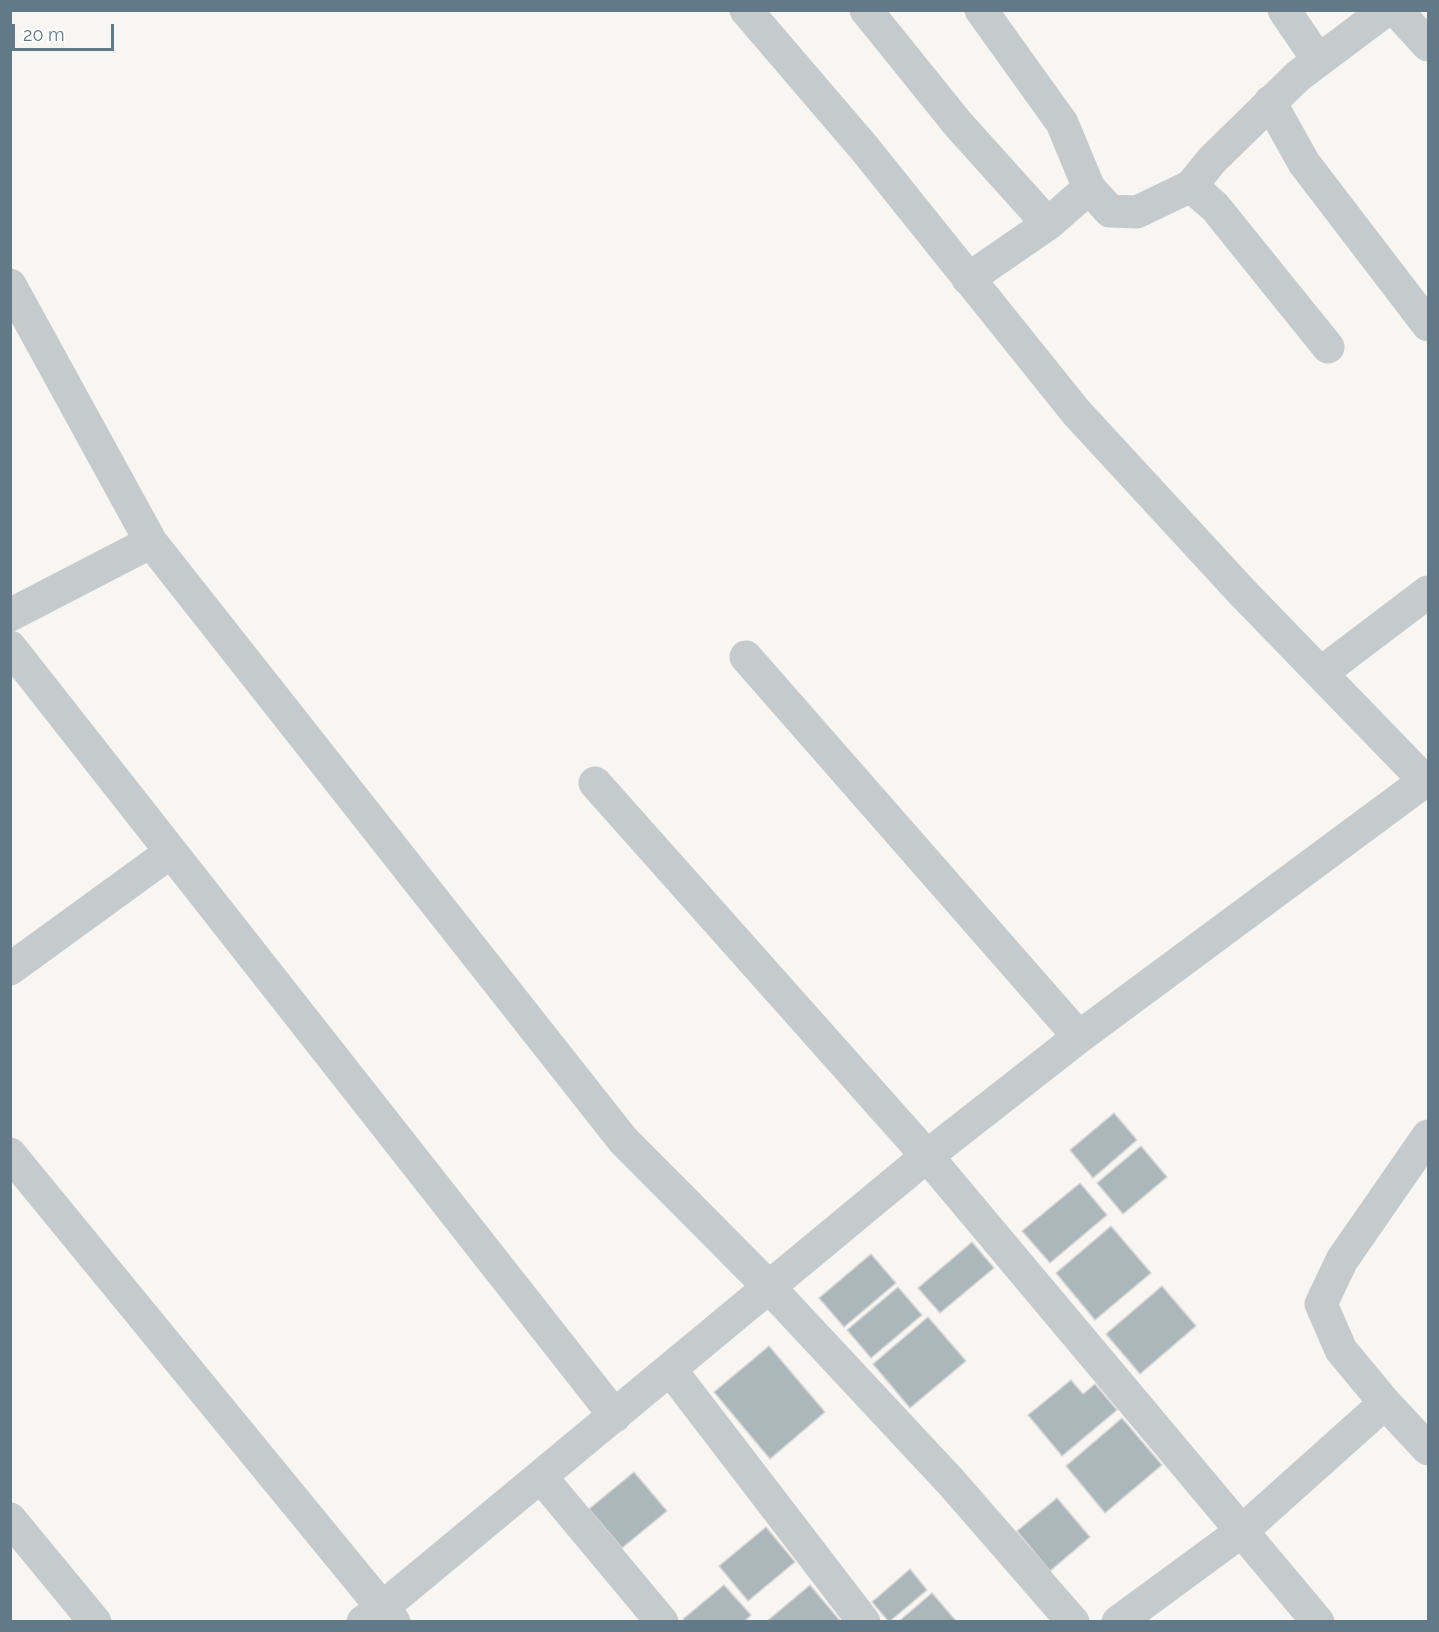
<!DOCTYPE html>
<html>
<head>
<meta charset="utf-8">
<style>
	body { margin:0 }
	#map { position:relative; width:1439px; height:1632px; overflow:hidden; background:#f7f6f2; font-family:Raleway,sans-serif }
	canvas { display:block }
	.frame { position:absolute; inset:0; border:12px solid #627a87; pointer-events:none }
	.scale { position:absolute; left:12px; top:24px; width:102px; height:27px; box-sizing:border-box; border:3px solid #627a87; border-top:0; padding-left:8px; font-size:18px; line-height:21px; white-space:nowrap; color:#627a87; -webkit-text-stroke:4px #fff; paint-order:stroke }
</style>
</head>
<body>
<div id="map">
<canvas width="1439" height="1632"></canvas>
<div class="frame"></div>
<div class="scale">20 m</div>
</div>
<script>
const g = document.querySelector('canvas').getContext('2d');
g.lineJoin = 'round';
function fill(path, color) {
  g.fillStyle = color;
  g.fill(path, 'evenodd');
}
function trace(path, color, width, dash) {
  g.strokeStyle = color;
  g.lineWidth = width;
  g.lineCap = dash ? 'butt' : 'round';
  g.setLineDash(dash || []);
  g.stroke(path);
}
const building = new Path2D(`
	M1114 1113 1137 1140 1093 1178 1070 1150Z
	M1141 1146 1167 1177 1123 1214 1097 1183Z
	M1080 1183 1107 1215 1050 1263 1022 1231Z
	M1111 1226 1151 1273 1095 1320 1056 1273Z
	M972 1242 994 1268 940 1313 918 1288Z
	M871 1254 896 1283 844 1327 819 1298Z
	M1162 1286 1196 1326 1140 1374 1106 1334Z
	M898 1287 922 1315 871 1358 847 1330Z
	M928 1317 966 1361 910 1408 873 1364Z
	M769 1346 825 1412 770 1459 714 1392Z
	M1071 1380 1083 1394 1095 1384 1117 1410 1062 1456 1028 1415Z
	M1122 1418 1162 1465 1105 1513 1066 1466Z
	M634 1472 667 1511 622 1548 589 1509Z
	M1057 1498 1090 1537 1050 1571 1017 1531Z
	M766 1527 795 1562 748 1601 719 1566Z
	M910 1569 927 1590 889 1622 872 1602Z
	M724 1585 751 1615 744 1622H685L683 1619Z
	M810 1585 841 1622H766Z
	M932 1593 957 1622H898Z`);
fill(building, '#acb7bb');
trace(building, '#d8d7d5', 1.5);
trace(new Path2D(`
	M746 10 865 149 1076 412 1242 592 1428 784
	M866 10 958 124 1048 224
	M981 10 1062 123 1089 188 1110 211 1137 212 1191 186
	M1284 10 1318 60
	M1396 10 1428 45
	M1270 102 1304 163 1428 325
	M968 279 1048 224 1089 188
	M10 285 151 542 623 1140 769 1287 951 1482 1073 1622
	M1328 347 1215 207 1191 186 1212 160 1298 76 1386 10
	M10 615 151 542
	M10 647 615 1416
	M746 657 1079 1037
	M1321 673 1428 592
	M595 783 927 1156 1318 1622
	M10 969 171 852
	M1428 1136 1342 1260 1321 1304 1341 1350 1385 1403 1428 1449
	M10 1154 394 1622
	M670 1369 927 1156 1079 1037 1426 780
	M541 1477 662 1622
	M10 1519 95 1622
	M363 1622 383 1607 670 1369 864 1622
	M1118 1622 1242 1531 1385 1403`), '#c5cacd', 33);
</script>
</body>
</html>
